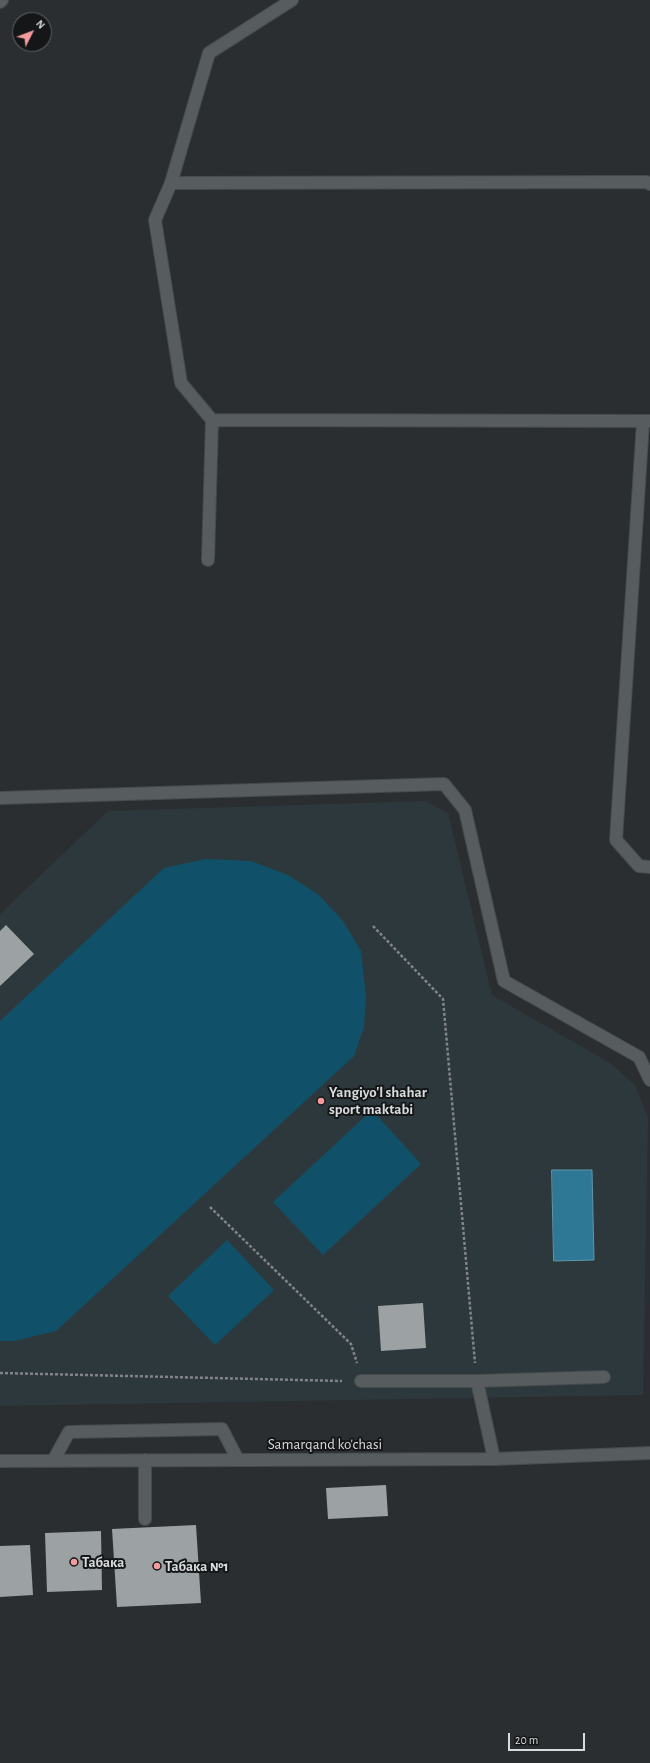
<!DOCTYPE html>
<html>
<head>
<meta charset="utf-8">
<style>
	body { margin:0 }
	#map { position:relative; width:650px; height:1763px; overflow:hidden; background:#2a2e31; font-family:"Alegreya Sans",sans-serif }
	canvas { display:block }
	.north { position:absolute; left:12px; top:12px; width:40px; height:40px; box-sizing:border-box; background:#141617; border:1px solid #626566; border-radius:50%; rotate:48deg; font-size:11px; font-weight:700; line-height:16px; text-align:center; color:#d8dbdd }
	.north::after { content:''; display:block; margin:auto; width:14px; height:18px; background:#f59b9d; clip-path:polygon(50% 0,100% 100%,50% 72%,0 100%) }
	.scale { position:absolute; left:508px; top:1733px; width:77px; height:18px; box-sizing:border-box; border:2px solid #d8dbdd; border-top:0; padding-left:5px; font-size:12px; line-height:14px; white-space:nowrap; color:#d8dbdd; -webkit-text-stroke:3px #141617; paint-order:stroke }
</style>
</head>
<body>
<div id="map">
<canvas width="650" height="1763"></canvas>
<div class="north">N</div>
<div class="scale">20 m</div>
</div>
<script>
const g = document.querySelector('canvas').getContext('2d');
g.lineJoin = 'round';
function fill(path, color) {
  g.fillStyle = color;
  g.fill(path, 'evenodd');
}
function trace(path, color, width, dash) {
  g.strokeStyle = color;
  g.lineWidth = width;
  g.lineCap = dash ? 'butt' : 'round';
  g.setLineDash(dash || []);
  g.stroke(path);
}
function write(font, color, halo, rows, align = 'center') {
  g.font = font + ' "Alegreya Sans",sans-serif';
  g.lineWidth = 4;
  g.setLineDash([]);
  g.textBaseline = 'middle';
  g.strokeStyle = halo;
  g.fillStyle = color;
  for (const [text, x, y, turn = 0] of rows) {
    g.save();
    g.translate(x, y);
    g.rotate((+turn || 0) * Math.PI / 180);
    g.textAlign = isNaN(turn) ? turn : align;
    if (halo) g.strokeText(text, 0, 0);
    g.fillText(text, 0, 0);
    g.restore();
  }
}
fill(new Path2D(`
	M426 801 448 813 492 995 610 1063 635 1085 648 1117 643 1395 0 1406V914L108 811Z`), '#2d383d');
fill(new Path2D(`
	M206 859 251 861 288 875 319 895 343 921 361 951 366 997 364 1027 354 1056 56 1331 14 1341H0V1021L164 868Z
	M372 1110 421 1164 323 1255 273 1202Z
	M227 1240 274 1290 215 1345 168 1296Z`), '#105169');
const water = new Path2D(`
	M552 1170H592L594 1260 554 1261Z`);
fill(water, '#2e7896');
trace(water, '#6196ab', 1);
fill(new Path2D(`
	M6 925 34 954 0 986V931Z
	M423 1303 426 1348 381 1351 378 1306Z
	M386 1485 388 1516 328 1519 326 1488Z
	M196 1525 201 1603 117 1607 112 1529Z
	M101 1531 102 1590 47 1592 45 1533Z
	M30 1545 33 1595 0 1597V1546Z`), '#9ca2a4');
const minor = new Path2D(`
	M0 2 2 0
	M171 183 647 182 650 184
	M212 420 650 421
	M643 422 616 840 639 866 650 867
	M208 560 212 420 181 383 155 220 171 183 209 53 292 0
	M0 798 444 784 465 810 504 981 639 1057 650 1080
	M361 1381H477L494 1459
	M477 1381 604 1377
	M0 1461 494 1459 650 1453
	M53 1461 69 1432 222 1429 238 1460
	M145 1519V1460`);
trace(minor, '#454a4c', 14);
trace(new Path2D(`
	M373 926 443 999 475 1363
	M210 1207 351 1344 357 1363
	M0 1373 342 1381`), '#828588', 2.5, [3, 2]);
trace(minor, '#575d5f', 12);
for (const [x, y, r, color] of [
	[321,1101,4,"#f59b9d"],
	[74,1562,4,"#f59b9d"],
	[157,1566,4,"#f59b9d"]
]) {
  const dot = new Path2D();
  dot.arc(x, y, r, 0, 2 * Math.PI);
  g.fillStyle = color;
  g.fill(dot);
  trace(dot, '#141617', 1.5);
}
write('bold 15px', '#d8dbdd', '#141617', [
	["Yangiyo'l shahar",329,1092],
	["sport maktabi",329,1109],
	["Табака",82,1562],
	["Табака №1",165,1566]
], 'left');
write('15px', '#d8dbdd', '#141617', [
	["Samarqand ko'chasi",325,1444]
]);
</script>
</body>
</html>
